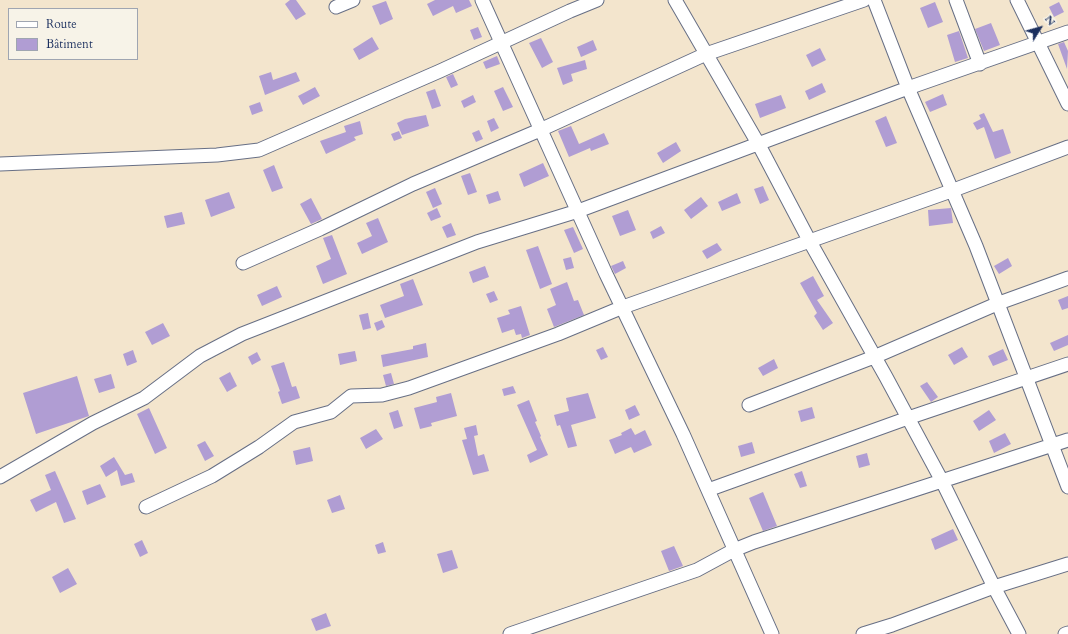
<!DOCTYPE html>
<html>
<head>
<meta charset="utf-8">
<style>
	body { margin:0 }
	#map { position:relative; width:1068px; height:634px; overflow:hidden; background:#f3e5cd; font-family:Cardo,serif }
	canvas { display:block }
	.legend { position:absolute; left:8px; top:8px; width:130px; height:52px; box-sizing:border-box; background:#f7f3e8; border:1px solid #9fa5b1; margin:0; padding:5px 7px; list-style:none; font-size:12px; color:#1b2f5e }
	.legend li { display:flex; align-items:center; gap:8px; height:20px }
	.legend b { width:20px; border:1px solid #9fa5b1 }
	.north { position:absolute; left:1020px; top:8px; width:40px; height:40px; -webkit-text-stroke:3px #f7f3e8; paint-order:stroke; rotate:53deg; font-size:11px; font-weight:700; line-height:16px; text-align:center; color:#1b2f5e }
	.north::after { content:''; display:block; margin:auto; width:14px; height:18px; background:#1b2f5e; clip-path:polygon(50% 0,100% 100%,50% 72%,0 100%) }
</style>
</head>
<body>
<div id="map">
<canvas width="1068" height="634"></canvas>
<ul class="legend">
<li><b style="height:5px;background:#fff"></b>Route</li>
<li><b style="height:11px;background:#b09dd3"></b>Bâtiment</li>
</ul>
<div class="north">N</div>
</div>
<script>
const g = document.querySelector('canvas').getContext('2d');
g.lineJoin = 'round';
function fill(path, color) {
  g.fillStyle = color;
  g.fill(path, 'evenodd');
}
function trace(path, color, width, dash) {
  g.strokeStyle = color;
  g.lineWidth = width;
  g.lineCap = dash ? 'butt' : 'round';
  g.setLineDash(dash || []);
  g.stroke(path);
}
fill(new Path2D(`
	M290 0H296L306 14 296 20 285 4Z
	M435 0H469L472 6 456 13 453 6 433 16 427 4Z
	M386 1 393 19 380 25 372 6Z
	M935 2 943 22 928 28 920 8Z
	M1059 2 1064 12 1054 17 1049 7Z
	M991 23 1000 45 984 51 975 29Z
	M478 27 482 37 474 40 470 30Z
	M959 31 968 58 955 62 947 35Z
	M372 37 379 49 359 60 353 49Z
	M541 38 553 62 542 68 529 43Z
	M593 40 597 50 581 57 577 47Z
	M1064 42 1068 51 1067 69 1058 44Z
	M820 48 826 60 812 67 806 55Z
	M497 56 500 64 486 69 483 62Z
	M585 60 587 69 571 74 573 81 563 85 557 68Z
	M271 72 273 80 296 72 300 81 265 95 259 76Z
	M453 74 458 85 451 88 446 77Z
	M822 83 826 92 809 100 805 91Z
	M315 87 320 96 303 105 298 96Z
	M503 87 513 107 503 111 494 91Z
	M435 89 441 106 432 109 426 92Z
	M943 94 947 105 930 112 925 102Z
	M473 95 476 102 464 108 461 101Z
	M781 95 786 108 760 118 755 104Z
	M260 102 263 111 252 115 249 106Z
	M984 113 993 132 1003 129 1011 153 995 159 984 127 977 130 973 123 981 119 979 115Z
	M426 115 429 126 402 135 397 123 405 119Z
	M886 116 897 143 886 147 875 121Z
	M494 118 499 128 491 132 487 121Z
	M360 121 363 134 354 137 356 140 326 154 320 141 346 132 344 126Z
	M571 126 579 144 604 133 609 144 591 151 590 148 569 157 558 131Z
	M479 130 483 139 476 142 472 133Z
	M399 131 402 138 394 141 391 134Z
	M676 142 681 151 663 163 657 153Z
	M543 163 549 176 524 187 519 174Z
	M274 165 283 188 272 192 263 170Z
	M470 173 477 192 468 195 461 176Z
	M763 186 769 200 760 204 754 189Z
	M435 188 442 204 433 208 426 192Z
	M498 191 501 200 489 204 486 195Z
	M229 192 235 208 211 217 205 200Z
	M737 193 741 203 722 211 718 202Z
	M701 197 708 206 691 219 684 210Z
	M311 198 322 219 311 224 300 204Z
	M437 208 441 217 431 221 427 213Z
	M951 208 953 223 929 226 928 210Z
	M628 210 636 230 620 236 612 216Z
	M182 212 185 224 167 228 164 216Z
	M378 218 388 242 362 254 357 243 372 236 366 223Z
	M451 223 456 235 447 238 442 227Z
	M661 226 665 233 653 239 650 232Z
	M573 227 583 249 574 253 564 230Z
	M332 235 347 274 323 284 316 266 331 259 323 238Z
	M717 243 722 250 707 259 702 251Z
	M538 246 552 284 540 289 526 250Z
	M571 257 574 268 566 270 563 259Z
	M1008 258 1012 266 999 274 994 266Z
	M623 261 626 268 615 274 611 266Z
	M485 266 489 277 473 283 469 272Z
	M813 276 824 296 817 300 833 323 823 330 814 316 817 313 800 283Z
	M413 279 423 305 385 318 380 305 404 296 400 284Z
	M567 282 574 301 578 300 584 315 554 327 547 309 556 305 550 289Z
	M277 286 282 297 262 306 257 295Z
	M494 291 498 300 490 303 486 294Z
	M1068 296V308L1062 310 1058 300Z
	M521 306 530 335 522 338 521 334 516 335 514 329 502 333 497 318 510 314 508 310Z
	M368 313 371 328 363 330 359 315Z
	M382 320 385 327 377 331 374 323Z
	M163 323 170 336 152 345 145 332Z
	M1068 335V345L1054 351 1050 343Z
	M426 343 428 357 383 367 381 355 413 349V346Z
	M603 347 608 357 601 360 596 350Z
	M962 347 968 357 954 365 948 355Z
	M1003 349 1008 360 993 366 988 356Z
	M133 350 137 362 127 366 123 354Z
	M355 351 357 361 340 365 338 354Z
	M257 352 261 360 252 365 248 357Z
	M774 359 778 368 763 376 758 368Z
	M284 362 292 387 296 386 300 398 282 404 278 392 280 391 271 366Z
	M230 372 237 386 227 392 219 378Z
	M391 373 394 384 386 386 383 375Z
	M111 374 115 388 99 393 94 379Z
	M77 376 89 416 36 434 23 393Z
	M927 382 938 397 931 402 920 386Z
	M513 386 516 393 504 396 502 389Z
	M451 393 457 416 431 423 432 426 420 429 414 408 437 402 436 397Z
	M588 393 596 418 571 425 577 446 568 448 560 425 557 426 554 415 569 411 566 398Z
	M529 400 537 421 535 422 541 436 540 437 548 455 530 463 527 455 537 450 517 405Z
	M635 405 640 415 629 420 625 410Z
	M812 407 815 418 801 422 798 411Z
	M149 408 167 448 155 454 137 414Z
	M398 410 403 426 394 429 389 413Z
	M989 410 996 420 979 431 973 421Z
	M476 425 478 435 474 436 478 456 484 454 489 471 473 475 462 440 467 439 464 428Z
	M631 428 635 435 645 430 652 445 634 453 631 447 615 454 609 440 622 435 621 433Z
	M376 429 383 439 366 449 360 438Z
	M1005 433 1011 444 994 453 989 441Z
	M205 441 214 456 205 461 197 445Z
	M752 442 755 453 741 457 738 446Z
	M310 447 313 461 296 465 293 451Z
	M867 453 870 465 859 468 856 456Z
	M114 457 125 475 132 473 135 482 121 486 117 470 106 477 100 466Z
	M55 471 76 519 64 523 56 502 36 512 30 500 51 490 45 475Z
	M802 471 807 486 800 488 794 474Z
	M100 484 106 497 87 505 82 491Z
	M763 492 777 526 763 531 749 498Z
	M340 495 345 509 332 513 327 500Z
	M953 529 958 540 935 550 931 539Z
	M142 540 148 553 140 557 134 544Z
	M383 542 386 552 378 554 375 545Z
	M674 546 683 566 669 571 661 551Z
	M452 550 458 568 443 573 437 554Z
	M68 568 77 584 60 593 52 577Z
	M326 613 331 626 316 631 311 619Z`), '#b09dd3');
const minor = new Path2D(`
	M482 0 606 274 683 434 772 634
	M675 0 759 145 809 240 886 377 942 481 994 587 1019 634
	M874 0 908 88 1068 32
	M956 0 980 64
	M1017 0 1068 104
	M336 7 353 0
	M0 164 217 155 259 150 440 71 570 11 597 0
	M243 263 320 229 413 184 540 130 706 54 864 0
	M749 405 874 357 999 303 1068 278
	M0 477 93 423 144 398 200 356 242 334 477 242 578 211 908 88 976 246 1068 487
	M708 490 908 418 1068 364
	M146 507 212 476 259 447 294 422 331 412 351 396 382 395 409 388 558 334 623 307 951 191 1068 147
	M510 634 697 570 734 550 754 542 1068 440
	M863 634 892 625 994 587 1068 564
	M1065 634 1068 633`);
trace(minor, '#676f85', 15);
trace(minor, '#fff', 13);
</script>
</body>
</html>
